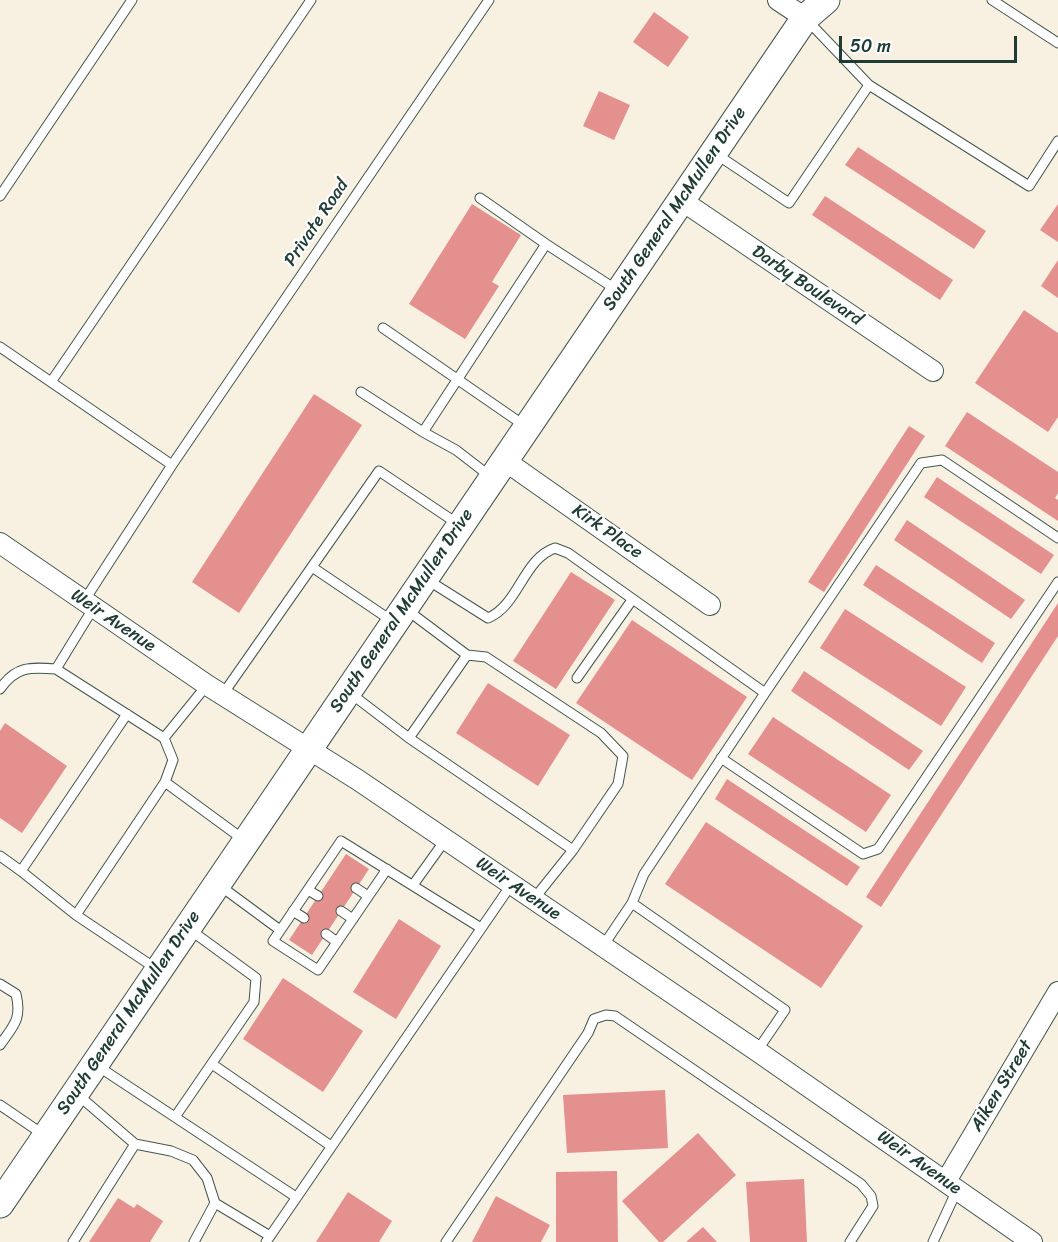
<!DOCTYPE html>
<html>
<head>
<meta charset="utf-8">
<style>
	body { margin:0 }
	#map { position:relative; width:1058px; height:1242px; overflow:hidden; background:#f8f0e1; font-family:Sriracha,sans-serif }
	canvas { display:block }
	.scale { position:absolute; left:839px; top:36px; width:178px; height:27px; box-sizing:border-box; border:3px solid #1f3d34; border-top:0; padding-left:8px; font-size:18px; line-height:21px; white-space:nowrap; color:#1f3d34; -webkit-text-stroke:4px #fff; paint-order:stroke }
</style>
</head>
<body>
<div id="map">
<canvas width="1058" height="1242"></canvas>
<div class="scale">50 m</div>
</div>
<script>
const g = document.querySelector('canvas').getContext('2d');
g.lineJoin = 'round';
function fill(path, color) {
  g.fillStyle = color;
  g.fill(path, 'evenodd');
}
function trace(path, color, width, dash) {
  g.strokeStyle = color;
  g.lineWidth = width;
  g.lineCap = dash ? 'butt' : 'round';
  g.setLineDash(dash || []);
  g.stroke(path);
}
function write(font, color, halo, rows, align = 'center') {
  g.font = font + ' Sriracha,sans-serif';
  g.lineWidth = 4.5;
  g.setLineDash([]);
  g.textBaseline = 'middle';
  g.strokeStyle = halo;
  g.fillStyle = color;
  for (const [text, x, y, turn = 0] of rows) {
    g.save();
    g.translate(x, y);
    g.rotate((+turn || 0) * Math.PI / 180);
    g.textAlign = isNaN(turn) ? turn : align;
    if (halo) g.strokeText(text, 0, 0);
    g.fillText(text, 0, 0);
    g.restore();
  }
}
fill(new Path2D(`
	M654 12 689 37 668 67 633 42Z
	M599 91 630 105 614 140 583 126Z
	M858 147 986 231 974 249 845 165Z
	M825 196 953 280 940 300 812 215Z
	M472 204 521 235 492 282 499 286 465 339 409 304Z
	M1058 204V242L1040 230Z
	M1058 260V298L1041 286Z
	M1024 310 1058 333V417L1048 432 975 383Z
	M314 394 362 425 239 613 192 582Z
	M967 412 1058 472V493L1055 498 1058 500V521L945 446Z
	M909 426 925 436 824 592 808 582Z
	M937 477 1054 555 1041 574 924 497Z
	M907 520 1025 600 1011 619 894 540Z
	M876 565 995 643 982 663 863 585Z
	M571 572 615 600 556 689 513 661Z
	M1058 603V636L881 907 866 897Z
	M845 609 966 687 941 726 820 648Z
	M632 620 747 697 692 780 576 703Z
	M804 671 923 751 909 770 791 691Z
	M488 683 570 735 538 786 456 733Z
	M773 717 891 795 866 832 748 754Z
	M5 723 67 766 22 833 0 818V731Z
	M727 779 860 867 847 886 715 799Z
	M706 822 863 926 821 988 665 884Z
	M346 854 369 869 312 955 289 940Z
	M399 919 441 946 396 1019 353 992Z
	M283 978 363 1031 323 1092 243 1039Z
	M665 1090 668 1148 567 1153 563 1095Z
	M698 1133 736 1175 663 1242H659L622 1201Z
	M617 1171 618 1242H556V1172Z
	M804 1179 807 1242H750L746 1182Z
	M348 1192 392 1221 379 1242H316Z
	M496 1196 550 1225 541 1242H472Z
	M118 1198 134 1208 137 1204 163 1221 150 1242H89Z
	M703 1227 717 1242H686Z`), '#e4908e');
const service = new Path2D(`
	M992 0 1058 43
	M807 20 869 85 1029 186 1058 141
	M716 154 789 203 869 85
	M0 196 132 0
	M480 198 546 244
	M383 328 525 426
	M0 347 172 465
	M51 382 311 0
	M361 392 423 432
	M491 477 456 450 423 432 546 244 617 290
	M312 567 392 621
	M426 579 488 618C519 605 523 559 555 548L568 553 765 693 644 874 632 903
	M84 601 172 465 489 0
	M94 607 56 669 164 738 173 760 165 782 244 840
	M407 610 467 655 486 657 601 733 623 756 618 784 573 850 533 900
	M577 678 632 600
	M0 689C16 666 30 667 56 669
	M350 693 409 738 467 655
	M765 693 921 463 942 460 1058 538
	M223 694 379 471 458 524
	M164 738 207 685
	M409 738 573 850
	M721 758 863 854 878 849 1058 582
	M0 856 21 871
	M387 869 318 970 273 941 341 841 481 928
	M219 885 280 930
	M413 885 446 839
	M356 888 368 896
	M308 890 318 896
	M293 911 304 918
	M341 911 353 919
	M76 915 21 871 127 714
	M326 934 337 942
	M603 946 632 903 785 1010 757 1051
	M158 970 76 915 165 782
	M0 984 16 994C22 1019 14 1025 0 1045
	M212 1064 331 1146
	M96 1065 296 1197
	M78 1095 135 1144 171 1151 193 1160 207 1178 215 1203 194 1242
	M0 1105 44 1135
	M175 1117 254 1002 256 978 189 929
	M215 1203 270 1236
	M73 1242 135 1144
	M266 1242 511 885
	M446 1242 588 1033 594 1019 606 1015 615 1016 861 1184 871 1196 873 1206 850 1242
	M933 1242 957 1190`);
const minor = new Path2D(`
	M778 0 805 18
	M681 200 933 371
	M504 460 710 605
	M0 543 207 685 358 780 757 1051 1032 1242
	M946 1181 1058 992`);
const secondary = new Path2D(`
	M0 1204 805 18 826 0`);
trace(service, '#40584e', 11);
trace(minor, '#40584e', 22);
trace(secondary, '#40584e', 29);
trace(service, '#fff', 9);
trace(minor, '#fff', 20);
trace(secondary, '#fff', 27);
write('18px', '#1f3d34', '#fff', [
	["South General McMullen Drive",675,209,-56],
	["Private Road",317,223,-56],
	["Darby Boulevard",807,286,34],
	["Kirk Place",607,532,35],
	["South General McMullen Drive",402,611,-56],
	["Weir Avenue",113,621,34],
	["Weir Avenue",518,889,34],
	["South General McMullen Drive",129,1013,-56],
	["Aiken Street",1002,1086,-59],
	["Weir Avenue",919,1163,35]
]);
</script>
</body>
</html>
